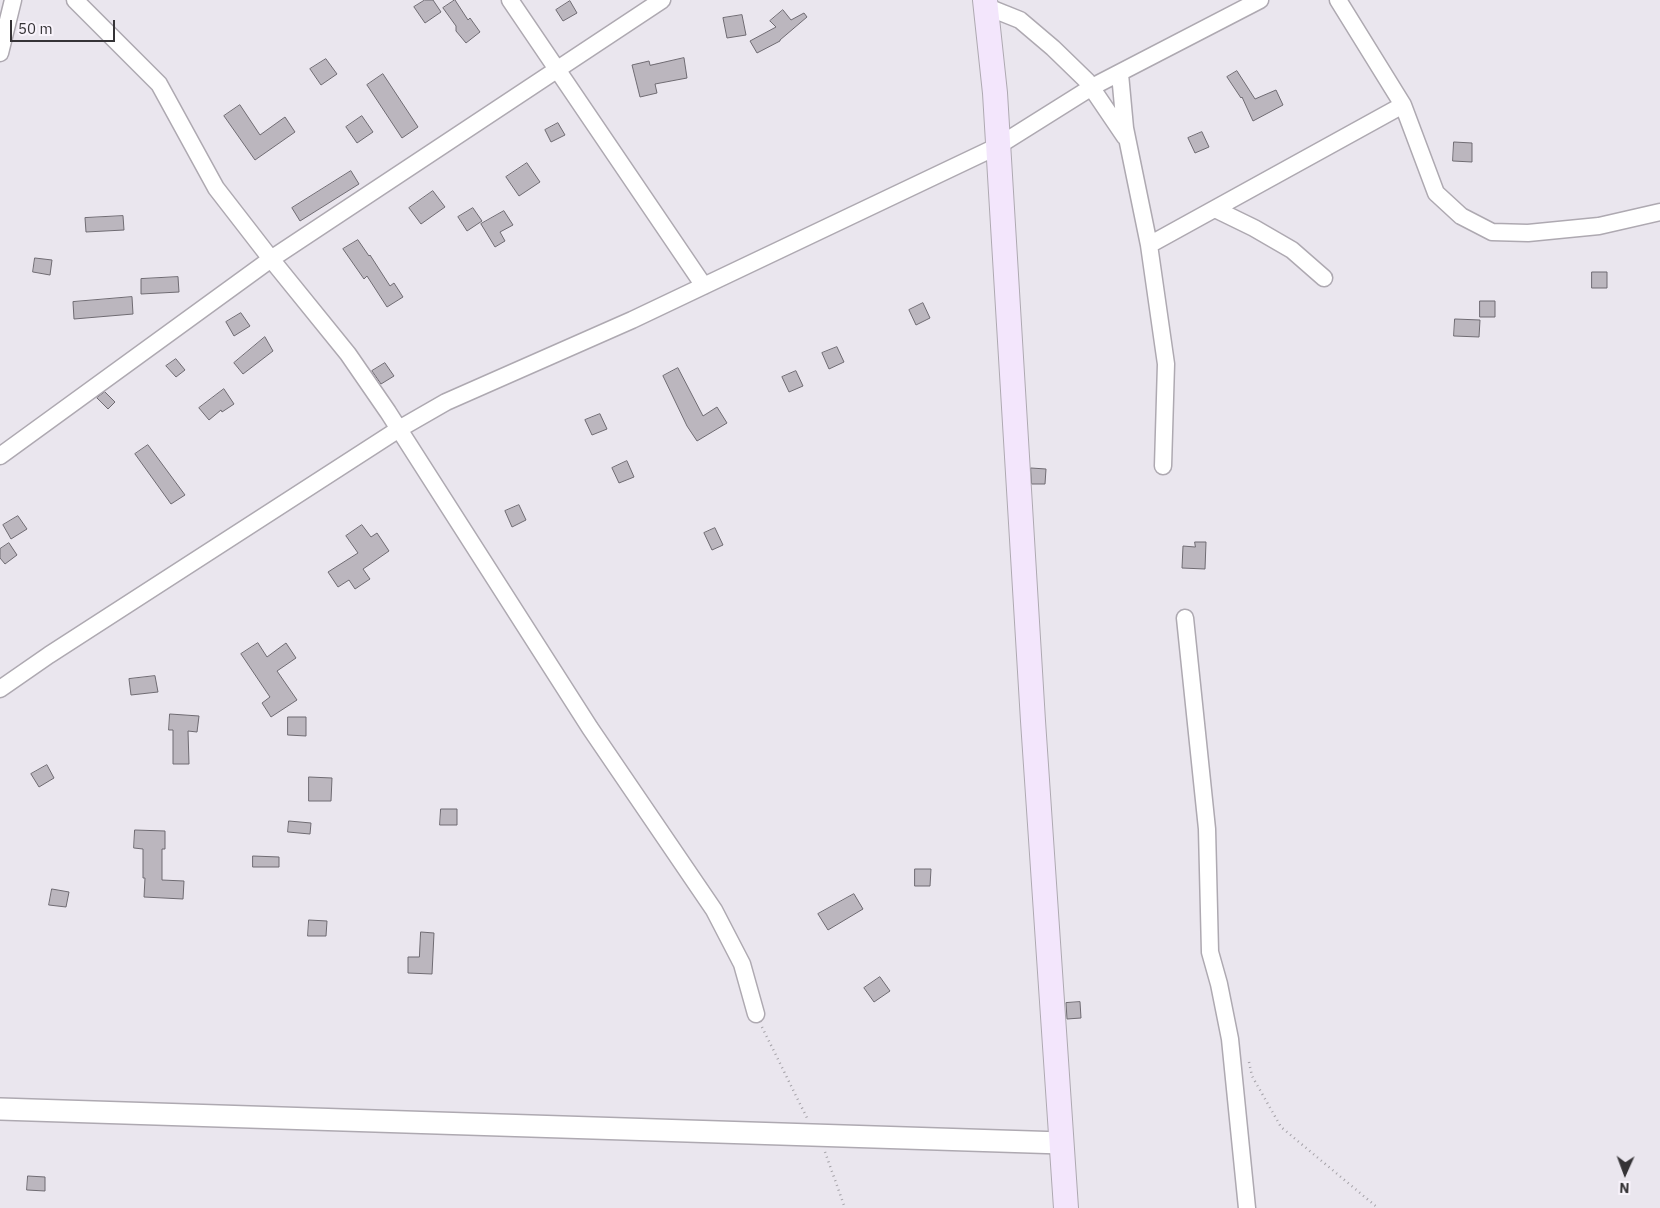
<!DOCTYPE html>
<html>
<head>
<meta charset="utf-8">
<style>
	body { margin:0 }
	#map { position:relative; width:1660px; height:1208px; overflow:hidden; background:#eae6ee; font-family:"IBM Plex Sans",sans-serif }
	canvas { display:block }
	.north { position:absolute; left:1600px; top:1148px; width:50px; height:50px; -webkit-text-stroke:4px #f8f3fb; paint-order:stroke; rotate:182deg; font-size:14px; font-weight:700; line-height:20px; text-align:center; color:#353336 }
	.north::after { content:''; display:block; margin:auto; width:18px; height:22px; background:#353336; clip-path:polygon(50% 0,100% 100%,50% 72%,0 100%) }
	.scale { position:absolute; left:10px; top:20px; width:105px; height:22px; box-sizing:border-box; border:2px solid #353336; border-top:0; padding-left:6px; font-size:15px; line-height:18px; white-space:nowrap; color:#353336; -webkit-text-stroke:4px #f8f3fb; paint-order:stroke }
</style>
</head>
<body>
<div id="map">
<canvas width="1660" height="1208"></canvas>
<div class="north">N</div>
<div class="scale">50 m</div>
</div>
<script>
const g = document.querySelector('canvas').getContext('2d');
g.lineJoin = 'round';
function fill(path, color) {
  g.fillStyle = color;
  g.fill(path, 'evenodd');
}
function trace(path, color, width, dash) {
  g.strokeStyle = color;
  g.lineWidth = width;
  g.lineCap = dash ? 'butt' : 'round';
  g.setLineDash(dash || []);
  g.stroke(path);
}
const building = new Path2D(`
	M425 0H433L441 12 425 23 414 7Z
	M455 0 468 20 470 18 480 32 466 43 456 31V26L443 8Z
	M570 1 577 13 563 21 556 10Z
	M783 10 791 20 804 13 807 17 780 40V41L757 53 750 41 776 27 770 21Z
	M742 15 746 35 727 38 723 18Z
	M684 58 687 78 655 84 657 93 640 97 632 65 649 61 650 65Z
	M326 59 337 74 321 85 310 69Z
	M1237 71 1255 99 1276 90 1283 105 1253 121 1242 97 1241 98 1227 77Z
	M383 74 418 127 402 138 367 85Z
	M240 105 260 135 285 117 295 132 255 160 224 116Z
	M362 116 373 132 357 143 346 127Z
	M558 123 565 135 551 142 545 130Z
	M1202 132 1209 147 1195 153 1188 138Z
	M1454 142 1472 143V162L1453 161Z
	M527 163 540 182 519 196 506 177Z
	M351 171 359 184 300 221 292 208Z
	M433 191 445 207 421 224 409 208Z
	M473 208 482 221 467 231 458 217Z
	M504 211 513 225 500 232 505 241 495 247 481 224Z
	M123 216 124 230 86 232 85 218Z
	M358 240 369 256 370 255 390 286 394 283 403 297 387 307 367 276 364 279 343 249Z
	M35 258 52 260 50 275 33 272Z
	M1592 272H1607V288H1592Z
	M178 277 179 292 141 294V279Z
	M132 297 133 314 74 319 73 302Z
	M1480 301H1495V317H1480Z
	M923 303 930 318 916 325 909 310Z
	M241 313 250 326 234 336 226 322Z
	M1455 319 1480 320 1479 337 1454 336Z
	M265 337 273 351 243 374 234 363Z
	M837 347 844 362 829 369 822 353Z
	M176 359 185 370 176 377 166 366Z
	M385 363 394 376 381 384 372 371Z
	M678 368 703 416 717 407 727 423 697 441 687 426 663 376Z
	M796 371 803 386 789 392 782 377Z
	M224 389 234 404 222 412 221 410 209 420 199 408Z
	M105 392 115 402 108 409 97 398Z
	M600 414 607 429 592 435 585 420Z
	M148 445 185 495 171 504 135 454Z
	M627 461 634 477 619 483 612 468Z
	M1031 468 1046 469 1045 484H1032Z
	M519 505 526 520 512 527 505 511Z
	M18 516 27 529 11 539 3 525Z
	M362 525 371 537 377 533 389 551 363 569 370 579 355 589 349 580 338 587 328 572 358 553 346 536Z
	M715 528 723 545 712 550 704 533Z
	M1195 542H1206L1205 569 1182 568 1183 546 1195 547Z
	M9 543 17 555 5 564 0 558V549Z
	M258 643 267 657 286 643 296 658 277 671 297 700 271 717 262 703 270 697 241 654Z
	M155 676 158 692 131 695 129 679Z
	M170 714 199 716 197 732 188 731 189 764H173V730H169Z
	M288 717H306V736L288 735Z
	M47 765 54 778 39 787 31 774Z
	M309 777 332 778 331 801H309Z
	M441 809H457V825H440Z
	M289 821 311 823 310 834 288 832Z
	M135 830 165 831V849H162V880L184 881 183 899 144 897 145 878H143V849L134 848Z
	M253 856 279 857V867H253Z
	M915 869H931L930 886H915Z
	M52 889 69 892 66 907 49 905Z
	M854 894 863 909 828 930 818 914Z
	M309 920 327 921 326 936H308Z
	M421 932 434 933 432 974 408 973V957H419Z
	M880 977 890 991 874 1002 864 988Z
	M1080 1002 1081 1018 1067 1019 1066 1003Z
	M28 1176 45 1177V1191L27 1190Z`);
fill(building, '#bbb6be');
trace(building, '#6f6b72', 1);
const minor = new Path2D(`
	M75 0 159 84 216 188 271 259 348 354 388 412 590 728 714 910 742 964 756 1014
	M510 0 704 286
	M985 6 1020 20 1053 48 1087 81 1125 137
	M0 53 13 0
	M1120 74 1125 128 1149 245 1166 364 1163 466
	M1403 105 1436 193 1461 216 1492 232 1528 233 1599 226 1660 212
	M1215 209 1254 228 1292 250 1324 278
	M1149 245 1403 105 1338 0
	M0 456 271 259 662 0
	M1185 618 1207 829 1210 952 1219 984 1230 1039 1247 1208
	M0 689 49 655 399 429 446 402 632 320 998 146 1092 87 1260 0`);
const tertiary = new Path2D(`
	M0 1109 1062 1143`);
const secondary = new Path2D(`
	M985 0 995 93 1033 721 1066 1208`);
trace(minor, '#aea9b1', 19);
trace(tertiary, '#aea9b1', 24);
trace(secondary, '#aea9b1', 26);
trace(new Path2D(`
	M762 1027 807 1118
	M1249 1062 1252 1076 1281 1127 1378 1208
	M825 1152 845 1208`), '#a5a2a8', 2.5, [1, 4]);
trace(minor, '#fff', 16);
trace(tertiary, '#fff', 21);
trace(secondary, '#f3e6fc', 24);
</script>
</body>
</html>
